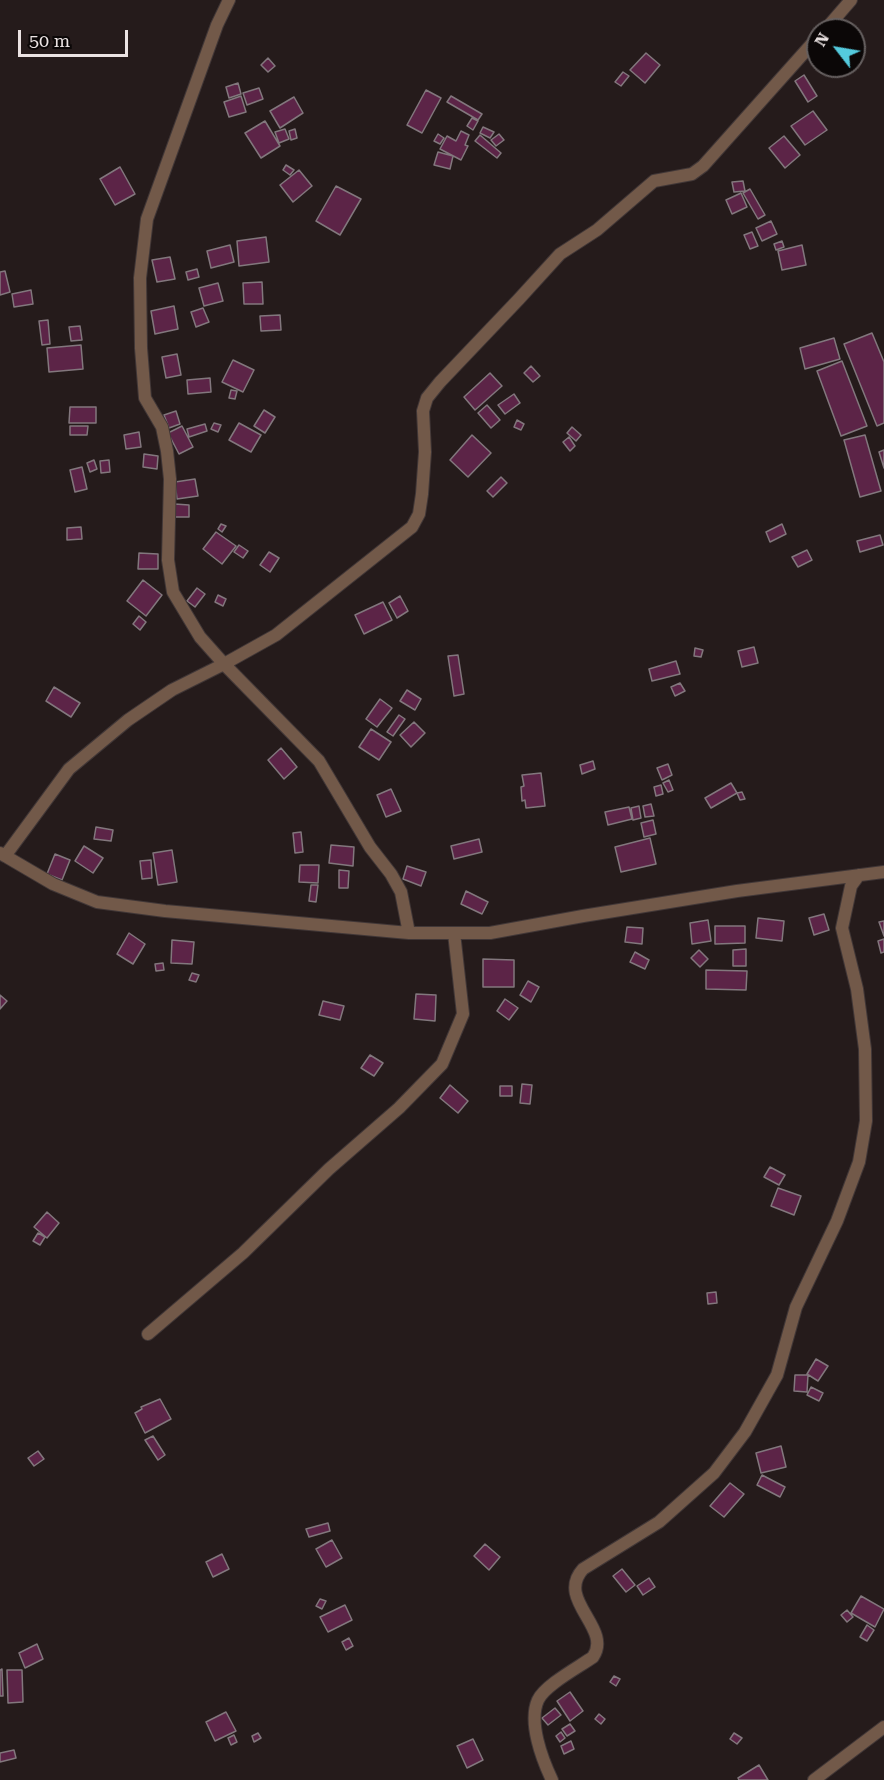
<!DOCTYPE html>
<html>
<head>
<meta charset="utf-8">
<style>
	body { margin:0 }
	#map { position:relative; width:884px; height:1780px; overflow:hidden; background:#251b1b; font-family:"Roboto Serif",serif }
	canvas { display:block }
	.north { position:absolute; left:806px; top:18px; width:60px; height:60px; box-sizing:border-box; background:#0b0707; border:2px solid #655f5f; border-radius:50%; rotate:301deg; font-size:16px; font-weight:700; line-height:24px; text-align:center; color:#ebe3e3 }
	.north::after { content:''; display:block; margin:auto; width:21px; height:27px; background:#54cadd; clip-path:polygon(50% 0,100% 100%,50% 72%,0 100%) }
	.scale { position:absolute; left:18px; top:30px; width:110px; height:27px; box-sizing:border-box; border:3px solid #ebe3e3; border-top:0; padding-left:8px; font-size:18px; line-height:21px; white-space:nowrap; color:#ebe3e3; -webkit-text-stroke:4px #0b0707; paint-order:stroke }
</style>
</head>
<body>
<div id="map">
<canvas width="884" height="1780"></canvas>
<div class="north">N</div>
<div class="scale">50 m</div>
</div>
<script>
const g = document.querySelector('canvas').getContext('2d');
g.lineJoin = 'round';
function fill(path, color) {
  g.fillStyle = color;
  g.fill(path, 'evenodd');
}
function trace(path, color, width, dash) {
  g.strokeStyle = color;
  g.lineWidth = width;
  g.lineCap = dash ? 'butt' : 'round';
  g.setLineDash(dash || []);
  g.stroke(path);
}
const building = new Path2D(`
	M646 53 660 65 645 83 630 70Z
	M268 58 275 66 268 72 261 65Z
	M623 72 629 76 621 86 615 82Z
	M804 75 817 96 808 102 795 81Z
	M238 83 241 94 229 98 226 87Z
	M259 88 263 99 247 105 243 93Z
	M426 90 441 98 422 133 407 125Z
	M241 96 246 112 229 117 224 102Z
	M451 96 482 114 478 120 447 102Z
	M294 97 303 113 280 128 270 111Z
	M813 111 827 130 805 145 791 126Z
	M472 118 478 121 473 130 467 126Z
	M265 121 280 146 261 158 245 133Z
	M483 127 494 132 490 138 480 133Z
	M285 129 289 139 279 143 275 132Z
	M295 129 297 138 291 140 289 131Z
	M461 131 469 135 465 145 468 146 461 160 440 149 447 136 456 141Z
	M438 134 444 138 440 144 434 141Z
	M499 134 504 140 496 146 491 140Z
	M480 135 501 153 497 158 475 141Z
	M784 136 800 155 785 168 769 148Z
	M438 152 453 156 450 169 434 165Z
	M286 165 294 170 290 175 283 170Z
	M120 167 135 194 115 205 100 179Z
	M299 170 312 186 293 202 280 185Z
	M743 181 745 191 734 192 732 182Z
	M336 186 361 199 340 235 316 221Z
	M750 189 765 215 758 219 743 193Z
	M741 193 747 207 732 214 726 200Z
	M771 221 777 234 762 241 756 228Z
	M752 232 758 246 750 249 744 235Z
	M266 237 269 262 239 266 237 241Z
	M782 241 784 247 776 250 774 244Z
	M230 245 234 262 211 268 207 251Z
	M802 245 806 265 782 270 778 251Z
	M170 257 175 279 157 282 152 260Z
	M197 269 199 277 188 280 186 272Z
	M5 271 10 292 0 295V272Z
	M262 282 263 304H244L243 283Z
	M218 283 223 301 204 306 199 288Z
	M31 290 33 304 14 307 12 294Z
	M174 306 178 329 155 334 151 311Z
	M203 308 209 322 196 327 191 312Z
	M280 315 281 330 261 331 260 316Z
	M48 320 50 344 42 345 39 321Z
	M80 326 82 340 71 341 69 327Z
	M872 333 884 362V423L877 426 844 344Z
	M834 338 840 359 805 369 800 348Z
	M81 345 83 369 49 372 47 348Z
	M177 354 181 375 166 378 162 357Z
	M233 360 254 370 243 392 222 382Z
	M842 361 867 426 841 436 817 371Z
	M531 366 540 376 533 382 524 373Z
	M490 373 502 386 475 410 464 397Z
	M210 378 211 392 188 394 187 380Z
	M231 390 237 391 235 399 229 398Z
	M514 394 520 403 505 414 498 405Z
	M487 405 500 420 491 428 478 413Z
	M70 407H96V423H69Z
	M264 410 275 417 265 433 254 426Z
	M176 411 180 424 169 428 164 415Z
	M517 420 524 424 521 430 514 427Z
	M214 423 221 425 218 432 211 429Z
	M239 423 261 435 251 452 229 440Z
	M205 424 207 431 189 437 187 429Z
	M70 426H88L87 435H70Z
	M182 426 193 447 179 454 168 433Z
	M572 427 581 435 576 441 567 433Z
	M139 432 141 447 126 449 124 435Z
	M472 435 491 453 468 477 450 460Z
	M865 435 881 491 860 497 844 440Z
	M569 437 575 446 570 451 563 442Z
	M884 450V468L879 452Z
	M144 454 158 456 157 469 143 467Z
	M94 460 97 469 90 472 87 463Z
	M109 460 110 472 101 473 100 461Z
	M82 467 87 489 75 492 70 470Z
	M501 477 507 483 493 497 487 491Z
	M195 479 198 496 177 499 175 482Z
	M175 504 189 505V517H175Z
	M221 524 226 526 222 532 218 529Z
	M782 524 786 534 770 542 766 532Z
	M81 527 82 539 67 540V528Z
	M216 532 236 546 222 564 203 549Z
	M880 535 883 545 860 552 857 541Z
	M239 545 248 551 243 558 234 552Z
	M807 550 812 560 798 567 792 557Z
	M269 552 279 558 270 572 260 565Z
	M139 553 158 554V569H138Z
	M143 580 162 595 146 616 127 601Z
	M197 588 205 594 195 607 187 601Z
	M218 595 226 599 223 606 215 602Z
	M400 596 408 611 397 618 389 603Z
	M383 602 392 620 364 634 355 615Z
	M139 616 146 622 140 630 133 624Z
	M754 647 758 663 742 667 738 651Z
	M695 648 703 650 701 657 694 656Z
	M458 655 464 694 454 696 448 656Z
	M676 661 680 674 652 681 649 669Z
	M680 683 685 691 675 696 671 687Z
	M54 687 80 703 71 717 46 701Z
	M407 690 421 699 415 710 400 701Z
	M380 699 392 708 377 727 366 719Z
	M399 715 405 719 393 736 387 732Z
	M414 722 425 733 411 747 400 735Z
	M371 729 391 742 379 760 359 747Z
	M281 748 297 767 284 779 268 760Z
	M593 761 595 769 582 774 580 765Z
	M668 764 672 775 662 780 657 768Z
	M541 773 545 806 526 808 525 800 522 801 521 787 524 786 522 775Z
	M669 780 673 790 668 792 663 783Z
	M731 783 737 793 711 808 705 798Z
	M661 785 663 794 656 796 654 787Z
	M391 789 401 811 386 817 377 795Z
	M742 792 745 799 740 800 737 793Z
	M651 804 654 816 645 817 643 806Z
	M639 806 641 818 633 820 631 808Z
	M629 807 632 819 608 825 605 812Z
	M653 820 656 834 644 837 641 823Z
	M96 827 113 830 111 841 94 839Z
	M301 832 303 852 295 853 293 833Z
	M650 838 656 864 621 872 615 847Z
	M479 839 482 852 454 859 451 846Z
	M331 845 354 847 353 866 329 863Z
	M84 846 103 858 93 873 75 861Z
	M172 850 177 882 158 885 153 853Z
	M55 854 70 860 62 880 47 874Z
	M151 860 152 878 142 879 140 861Z
	M300 865H319L318 883 299 882Z
	M407 866 426 872 421 886 403 879Z
	M339 870 349 871 348 888H339Z
	M311 885H318L316 902 309 901Z
	M466 891 488 902 482 914 461 904Z
	M824 914 829 930 814 935 809 918Z
	M758 918 784 921 782 941 756 938Z
	M708 920 711 941 692 944 690 923Z
	M884 921V936L879 922Z
	M715 926H745V943L715 944Z
	M627 927 643 928 642 944 625 942Z
	M129 933 145 944 133 964 117 954Z
	M884 939V952L881 953 878 941Z
	M172 940 194 942 192 964 171 963Z
	M746 949V966H733V950Z
	M699 950 708 959 700 967 691 958Z
	M635 952 649 960 645 969 630 962Z
	M483 959 514 960V987H483Z
	M163 963 164 970 156 971 155 964Z
	M706 970 747 971 746 990 706 989Z
	M192 973 199 975 196 982 189 980Z
	M528 981 539 987 531 1002 520 995Z
	M416 994 436 995 435 1021 414 1019Z
	M0 995 7 1001 0 1009Z
	M505 999 518 1008 509 1020 497 1011Z
	M323 1001 344 1006 340 1020 319 1015Z
	M370 1055 383 1063 374 1076 361 1068Z
	M522 1084 532 1085 530 1104 520 1103Z
	M450 1085 468 1101 458 1113 440 1098Z
	M500 1086H512V1096H500Z
	M770 1167 785 1175 779 1185 764 1177Z
	M778 1188 801 1196 794 1215 771 1206Z
	M47 1212 59 1223 47 1238 34 1227Z
	M38 1233 45 1237 40 1245 33 1241Z
	M716 1292 717 1303 708 1304 707 1293Z
	M816 1359 828 1366 818 1381 807 1374Z
	M795 1375H808L807 1392 794 1391Z
	M811 1387 823 1393 819 1401 807 1395Z
	M160 1399 171 1419 145 1433 135 1413 142 1409 141 1407Z
	M153 1436 165 1455 158 1460 145 1440Z
	M781 1446 786 1467 761 1473 756 1453Z
	M38 1451 44 1459 34 1466 28 1458Z
	M762 1475 785 1487 780 1497 757 1485Z
	M730 1483 744 1494 724 1517 710 1506Z
	M328 1523 330 1531 309 1537 306 1529Z
	M332 1540 342 1558 326 1567 316 1549Z
	M485 1544 500 1557 489 1570 474 1556Z
	M222 1554 229 1569 213 1577 206 1562Z
	M622 1569 635 1585 626 1592 613 1576Z
	M649 1578 655 1587 643 1595 637 1586Z
	M861 1596 884 1609 875 1627 851 1613Z
	M320 1599 326 1601 322 1609 316 1606Z
	M345 1605 352 1620 328 1632 320 1617Z
	M847 1610 853 1617 847 1622 841 1615Z
	M867 1625 874 1630 867 1641 860 1637Z
	M349 1638 353 1646 346 1650 342 1642Z
	M37 1644 43 1659 25 1668 19 1653Z
	M2 1669 3 1696H0V1670Z
	M7 1670H22L23 1702 8 1703Z
	M614 1676 620 1679 616 1686 610 1682Z
	M570 1692 583 1711 570 1721 557 1701Z
	M555 1708 561 1715 548 1725 542 1718Z
	M226 1712 236 1731 215 1741 206 1722Z
	M599 1714 605 1719 601 1724 595 1719Z
	M570 1724 575 1731 567 1736 562 1729Z
	M561 1732 565 1738 560 1742 556 1736Z
	M258 1733 261 1738 254 1742 252 1736Z
	M734 1733 742 1738 737 1744 730 1739Z
	M234 1735 237 1742 231 1745 228 1738Z
	M473 1739 483 1760 467 1768 457 1746Z
	M571 1741 574 1749 564 1754 561 1746Z
	M14 1750 16 1758 0 1762V1753Z
	M759 1765 768 1780H739L738 1778Z`);
fill(building, '#5c2447');
trace(building, '#82777d', 1.5);
const minor = new Path2D(`
	M229 0 217 25 147 219 140 278 141 348 145 398 162 427 167 451 170 479 168 560 173 592 200 637 224 664 276 635 412 527 419 514 422 494 425 452 423 411 427 398 440 382 519 299 560 254 597 230 654 181 692 174 703 166 818 37
	M825 30 851 0
	M0 853 53 884 97 902 165 911 409 933H490L583 916 737 891 884 872
	M5 856 69 769 128 720 172 690 224 664 319 761 370 847 391 874 401 892 409 933
	M148 1334 243 1253 329 1169 399 1108 442 1064 463 1014 454 933
	M552 1780C542 1759 528 1722 538 1700 545 1685 579 1667 593 1657 613 1628 555 1600 583 1569L659 1522 714 1473 745 1432 777 1375 796 1307 837 1221 859 1162 866 1121 865 1049 857 989 842 928 851 886 859 875
	M814 1780 884 1727`);
trace(minor, '#413737', 14);
trace(minor, '#725949', 12);
</script>
</body>
</html>
